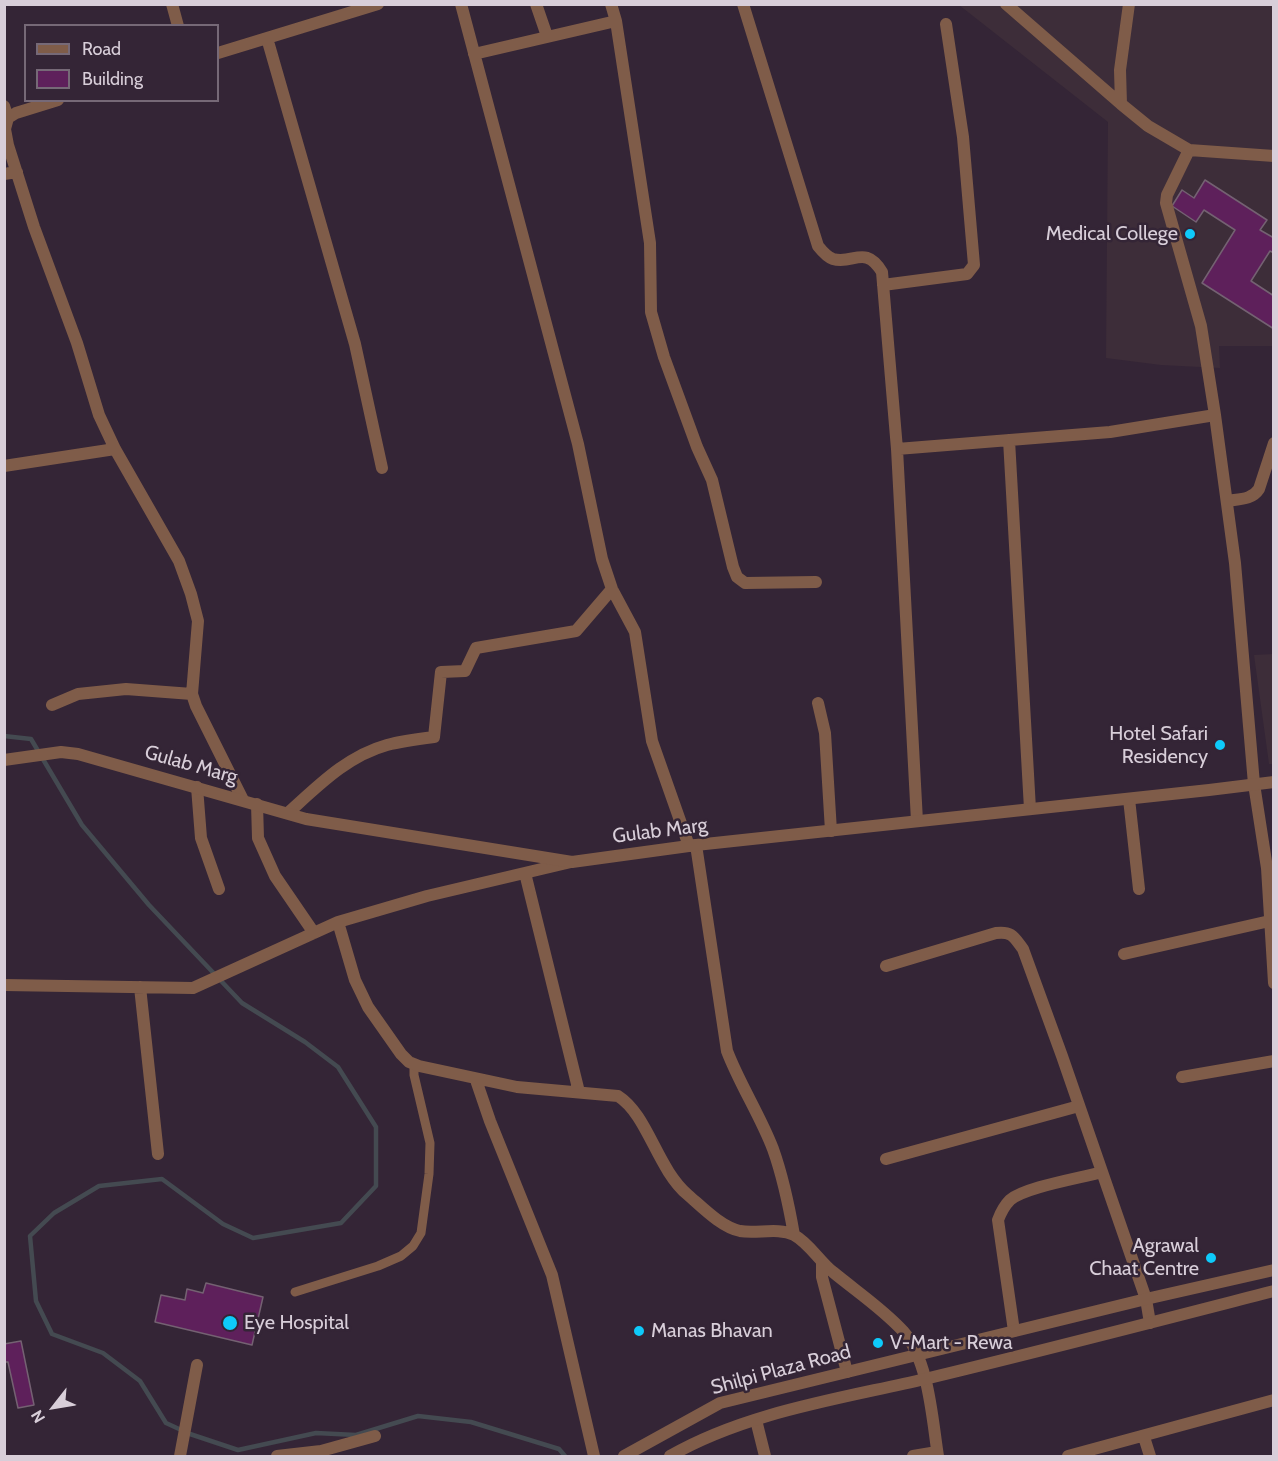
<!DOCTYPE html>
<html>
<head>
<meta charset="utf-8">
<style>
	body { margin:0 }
	#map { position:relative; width:1278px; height:1461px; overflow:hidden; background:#342536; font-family:Cabin,sans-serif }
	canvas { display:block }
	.frame { position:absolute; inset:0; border:6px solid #d8ced9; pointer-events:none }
	.legend { position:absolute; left:24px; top:24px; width:195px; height:78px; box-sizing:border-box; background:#342536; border:2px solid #766977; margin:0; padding:8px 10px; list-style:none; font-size:18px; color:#d8ced9 }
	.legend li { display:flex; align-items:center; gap:12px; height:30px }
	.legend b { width:30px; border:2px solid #766977 }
	.north { position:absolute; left:24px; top:1377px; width:60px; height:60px; -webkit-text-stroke:4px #342536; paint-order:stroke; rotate:239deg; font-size:16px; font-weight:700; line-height:24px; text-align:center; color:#d8ced9 }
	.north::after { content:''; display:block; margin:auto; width:21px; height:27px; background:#d8ced9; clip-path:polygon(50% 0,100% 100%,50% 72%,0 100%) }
</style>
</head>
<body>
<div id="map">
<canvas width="1278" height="1461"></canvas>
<div class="frame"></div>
<ul class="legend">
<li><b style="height:8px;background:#7f5c49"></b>Road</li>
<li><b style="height:16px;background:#5e205b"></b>Building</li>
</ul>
<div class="north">N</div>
</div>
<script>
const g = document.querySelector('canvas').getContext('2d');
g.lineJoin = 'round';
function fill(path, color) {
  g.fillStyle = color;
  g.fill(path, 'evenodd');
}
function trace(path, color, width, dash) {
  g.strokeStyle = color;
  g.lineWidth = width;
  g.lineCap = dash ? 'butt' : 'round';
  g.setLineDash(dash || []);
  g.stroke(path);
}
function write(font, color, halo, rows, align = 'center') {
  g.font = font + ' Cabin,sans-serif';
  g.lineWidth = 5;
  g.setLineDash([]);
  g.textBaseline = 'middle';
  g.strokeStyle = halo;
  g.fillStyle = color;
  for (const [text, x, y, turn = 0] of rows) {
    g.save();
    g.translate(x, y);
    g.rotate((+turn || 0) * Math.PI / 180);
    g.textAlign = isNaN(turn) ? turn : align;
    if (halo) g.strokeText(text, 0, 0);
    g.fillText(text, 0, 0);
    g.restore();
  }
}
fill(new Path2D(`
	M959 5H1273V346H1219L1220 368 1161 365 1106 358 1108 122Z
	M1273 654 1274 764H1269L1254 655Z`), '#3d2d39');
trace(new Path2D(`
	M4 736 31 739 82 825 149 905 242 1003 305 1042 338 1067 376 1127V1186L341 1223 253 1238 223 1224 162 1179 99 1186 54 1213 30 1236 36 1301 52 1334 103 1353 140 1381 166 1423 190 1434 238 1450 316 1433 356 1435 418 1416 471 1422 559 1449 565 1456`), '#444a51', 4.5);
const building = new Path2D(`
	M1205 180 1267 220 1260 230 1274 238V253L1270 251 1251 281 1274 296V329L1202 283 1235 230 1204 210 1196 222 1172 206 1182 190 1194 198Z
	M206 1283 263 1297 252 1345 155 1322 161 1295 185 1300 187 1289 203 1293Z
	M21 1341 34 1405 18 1408 8 1362H4V1344Z`);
fill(building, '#5e205b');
trace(building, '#746172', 1.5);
trace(new Path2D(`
	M295 1292 378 1266 401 1256 413 1246 421 1233 429 1174 430 1143 414 1075V1064`), '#7f5c49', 9);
trace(new Path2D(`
	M172 4 178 26
	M461 4 578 444 602 559 612 589 635 632 652 741 689 846
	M536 4 547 36
	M611 4 616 21
	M743 4 818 246C822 251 827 257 833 259 853 265 865 244 882 272L897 449 917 821
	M1006 4 1121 104
	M1129 4 1120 70 1121 104 1148 126 1189 150 1274 156
	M267 38 355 344 382 468
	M218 53 378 4
	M474 54 616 21 650 243 651 312 664 357 697 447 712 480 733 567 737 577 745 583 816 582
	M58 100 16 113 8 118 5 129 8 145 34 227 77 343 99 415 115 449 179 561 191 594 198 621 192 694 196 706 243 800
	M4 106 8 118
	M1189 150 1167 195 1166 203 1201 326 1215 415 1235 563 1254 784 1267 868 1274 983
	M4 174 17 172
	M883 285 967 274 974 265 963 137 946 24
	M1009 440 1030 809
	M897 449 1110 432 1215 415
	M4 466 115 449
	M1227 501C1239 499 1252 500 1259 489L1274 443
	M818 703 825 733 831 831
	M52 705 78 694 126 689 192 694
	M197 787 201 838 219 889
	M1129 799 1139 889
	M257 804 258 838 275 876 314 933
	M288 813C318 786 347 756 387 745 402 741 418 739 434 737L441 672 465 671 476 648 576 631 612 589
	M696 845 727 1051C740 1085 760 1115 773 1149 783 1177 789 1206 794 1235
	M525 873 579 1092
	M338 922 355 980 368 1007 401 1054 409 1062 419 1066 517 1087 618 1096C648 1115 657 1169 688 1195 702 1207 721 1227 740 1231 757 1234 778 1227 794 1235 809 1243 820 1262 833 1272 856 1291 883 1309 903 1331 929 1361 932 1418 938 1456
	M1124 954 1274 920
	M886 966 996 933C1012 931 1014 937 1023 949L1062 1056 1146 1299 1150 1323
	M4 985 193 988 338 922 427 896 571 862
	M140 987 158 1154
	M1182 1077 1274 1061
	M476 1080 490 1121 552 1275 594 1456
	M886 1159 1079 1106
	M822 1262V1277L847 1372
	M1014 1331 998 1220C1001 1212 1004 1206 1010 1200 1025 1187 1081 1178 1102 1172
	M756 1420 765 1456
	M1144 1437 1150 1456
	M180 1456 197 1365
	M277 1456 321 1451 375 1436
	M913 1456 937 1452
	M1068 1456 1274 1400`), '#7f5c49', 12);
trace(new Path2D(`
	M4 760 61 752 78 754 306 819 572 862 696 845 1209 790 1274 782
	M624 1456 720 1403 1146 1299 1274 1270
	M670 1456C747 1412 839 1399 925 1379 1042 1351 1157 1321 1274 1291`), '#7f5c49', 12);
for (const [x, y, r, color] of [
	[1190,234,6,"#0ecafa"],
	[1220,745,6,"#0ecafa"],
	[1211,1258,6,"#0ecafa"],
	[230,1323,8,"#0ecafa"],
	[639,1331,6,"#0ecafa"],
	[878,1343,6,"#0ecafa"]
]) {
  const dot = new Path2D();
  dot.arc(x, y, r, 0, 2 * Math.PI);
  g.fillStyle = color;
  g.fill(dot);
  trace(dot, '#342536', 2);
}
write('20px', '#d8ced9', '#342536', [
	["Medical College",1178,234],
	["Hotel Safari",1208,734],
	["Residency",1208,757],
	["Agrawal",1199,1246],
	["Chaat Centre",1199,1269],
	["Eye Hospital",244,1323,"left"],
	["Manas Bhavan",651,1331,"left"],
	["V-Mart - Rewa",890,1343,"left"]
], 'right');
write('20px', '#d8ced9', '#342536', [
	["Gulab Marg",191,765,16],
	["Gulab Marg",660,831,-7],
	["Shilpi Plaza Road",781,1370,-15]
]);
</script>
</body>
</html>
